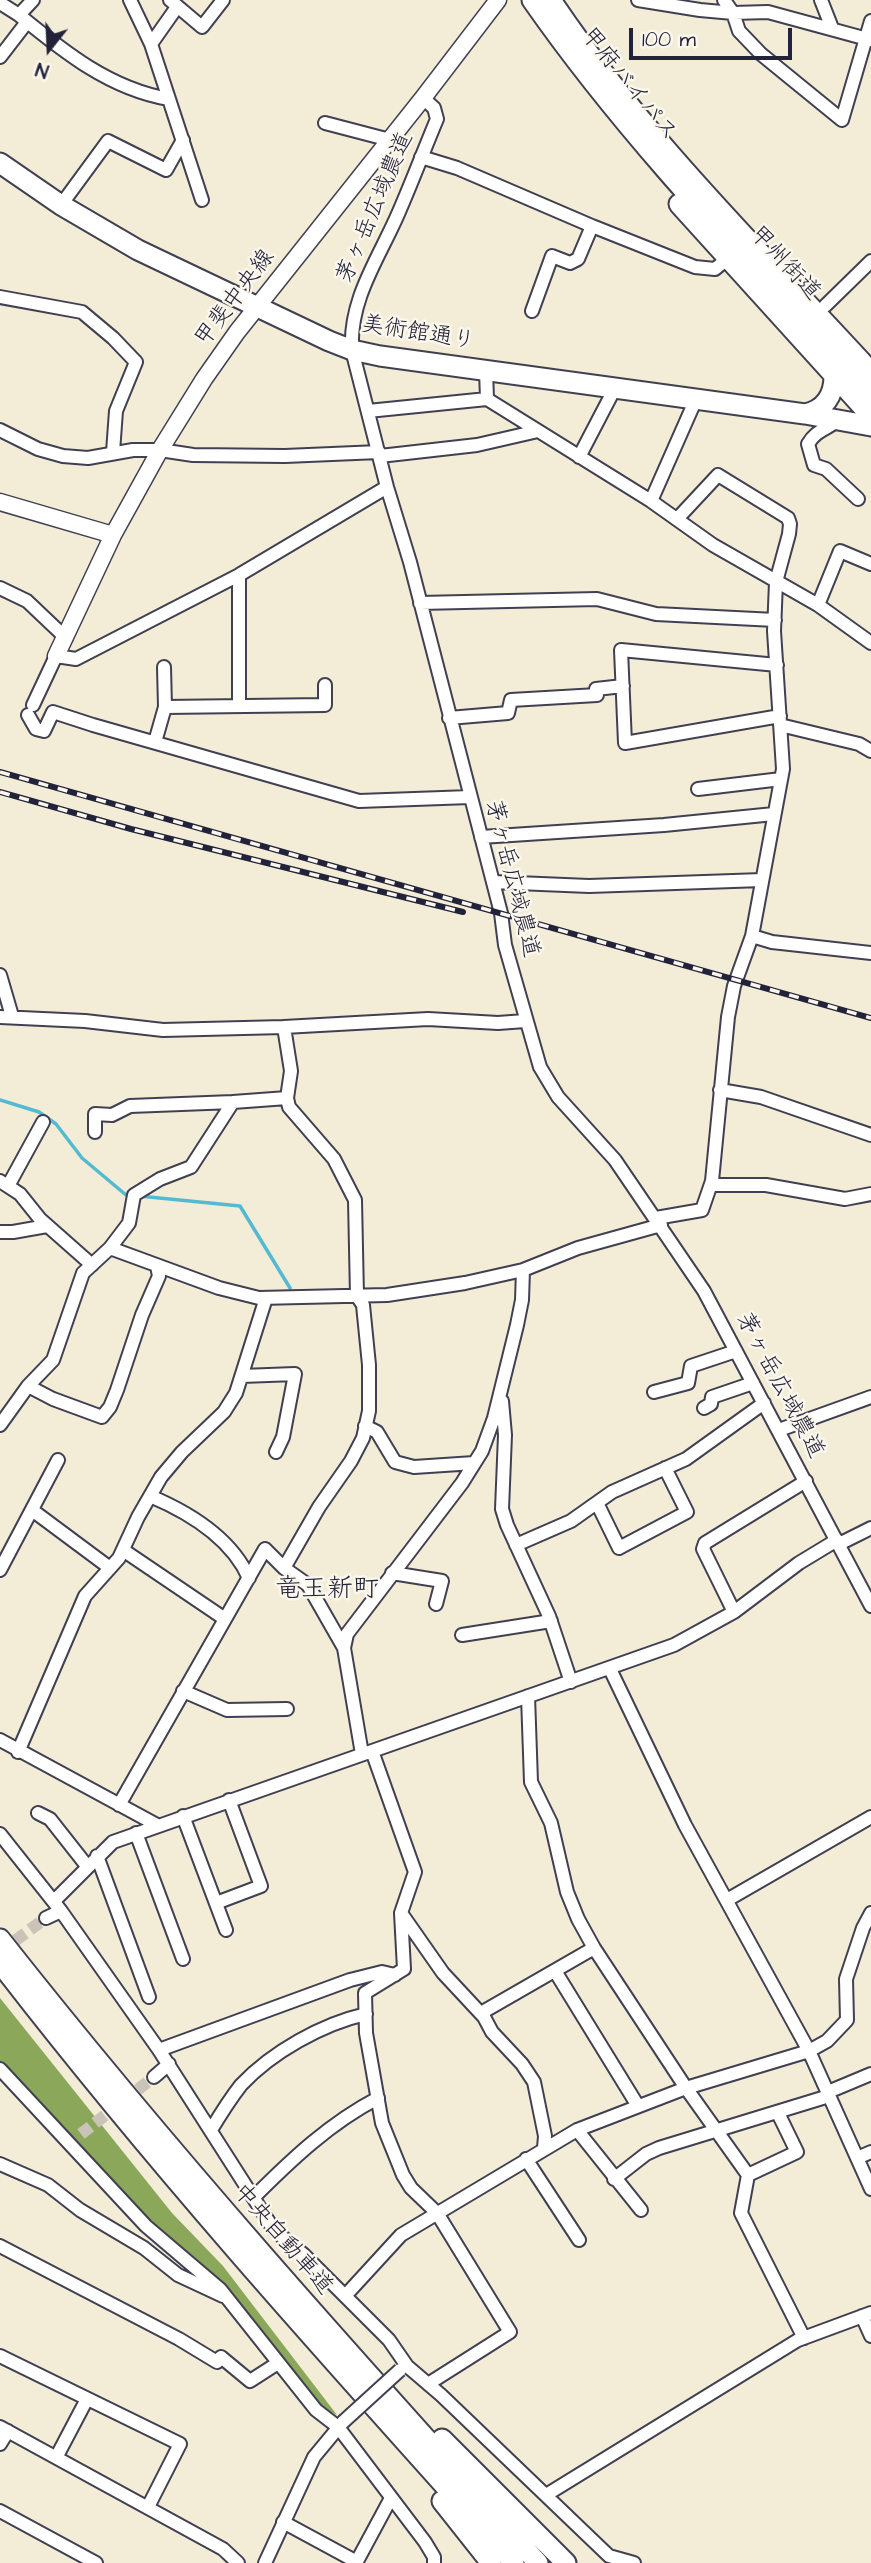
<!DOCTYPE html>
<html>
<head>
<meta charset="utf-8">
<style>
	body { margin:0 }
	#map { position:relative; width:871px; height:2563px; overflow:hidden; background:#f3ecd6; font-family:"Architects Daughter",sans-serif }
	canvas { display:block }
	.north { position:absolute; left:14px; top:14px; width:70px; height:70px; -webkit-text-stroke:5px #fbf7ec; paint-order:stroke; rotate:198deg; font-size:19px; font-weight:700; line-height:28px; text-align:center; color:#22223b }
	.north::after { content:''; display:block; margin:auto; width:24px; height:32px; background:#22223b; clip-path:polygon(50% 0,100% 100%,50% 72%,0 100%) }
	.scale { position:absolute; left:629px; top:28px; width:163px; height:32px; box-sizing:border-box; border:4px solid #22223b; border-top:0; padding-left:9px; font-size:21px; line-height:24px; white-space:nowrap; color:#22223b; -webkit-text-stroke:5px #fbf7ec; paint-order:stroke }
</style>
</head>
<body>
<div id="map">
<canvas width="871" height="2563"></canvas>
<div class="north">N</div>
<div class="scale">100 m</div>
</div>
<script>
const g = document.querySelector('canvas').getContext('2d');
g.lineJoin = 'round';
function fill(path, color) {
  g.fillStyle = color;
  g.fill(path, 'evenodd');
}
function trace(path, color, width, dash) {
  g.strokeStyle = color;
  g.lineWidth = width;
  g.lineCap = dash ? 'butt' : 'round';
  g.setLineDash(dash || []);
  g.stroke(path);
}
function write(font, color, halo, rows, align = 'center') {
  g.font = font + ' "Architects Daughter","Klee One",sans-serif';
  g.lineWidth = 5;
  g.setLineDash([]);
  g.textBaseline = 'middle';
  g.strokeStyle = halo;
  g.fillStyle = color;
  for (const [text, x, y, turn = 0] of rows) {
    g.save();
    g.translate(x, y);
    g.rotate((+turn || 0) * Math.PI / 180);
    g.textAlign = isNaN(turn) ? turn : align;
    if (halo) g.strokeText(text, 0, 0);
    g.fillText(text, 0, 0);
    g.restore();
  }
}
fill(new Path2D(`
	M0 1998 172 2213 223 2266 337 2415 317 2405 224 2285 155 2225 0 2063Z`), '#8aa75a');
trace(new Path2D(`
	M0 1100 39 1112 56 1124 82 1158 126 1195 131 1196
	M139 1196 240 1206 290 1288`), '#54bad2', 3.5);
trace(new Path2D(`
	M1 1951 46 1918
	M81 2134 154 2077`), '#c9c4b7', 12, [12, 6]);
const minor = new Path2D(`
	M33 0 19 15C64 52 110 89 169 99
	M130 0 151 44 202 200
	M170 0 202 27 223 0
	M638 0 700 10 733 13 768 12 871 40
	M724 0 733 13 739 31 761 54 842 120 871 21
	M821 0 832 28
	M0 3 19 15
	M151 44 177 7
	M0 57 27 22
	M423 98 434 108 437 119C424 150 412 182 398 214 379 258 349 299 352 350L387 487 410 562 501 913 505 945 540 1067 558 1097 615 1160 704 1291 871 1606
	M325 123 390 140
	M421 157 457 168 592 226
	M61 205 108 141 166 170 183 140
	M0 297 82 312 113 338 136 362 116 411 113 452
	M825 306 871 261
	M532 311 552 256 570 263 578 259 592 226 695 267 715 269 727 259
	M486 370 487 399
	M368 411 487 399 651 501 713 545 818 605 871 643
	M838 420C826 430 816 430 808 444L814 465 826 469 858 499
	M0 430 38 449 63 456 88 458 133 450H160L193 455 285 456 379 452
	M380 456 477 445 538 431
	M579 457 615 388
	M651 501 696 399
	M0 588 27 601 66 638
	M420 603 597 599 656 614 775 620
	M818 605 840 551 871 564
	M777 665 621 650 625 743 780 716
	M164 667 165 707
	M33 705 56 656 76 659 239 575 387 487
	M239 706V575
	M28 715 36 729 44 731 53 712 93 725 359 801 470 797
	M449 718 508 713 511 700 597 695 596 689 623 686
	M780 725 859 744 871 751
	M155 742 165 707 325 705V685
	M698 789 781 779
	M481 837 664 825 774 814
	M493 882 589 886 762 880
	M752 936 772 942 871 953
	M0 975 12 1016
	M0 1017 85 1021 163 1030 284 1027 428 1019 498 1023 525 1021
	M720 1090 761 1097 871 1135
	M95 1132V1114L112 1115 130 1106 233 1102
	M0 1181 20 1194 40 1219 92 1265
	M711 1185H766L845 1199 871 1194
	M8 1186 43 1122
	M656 1218 702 1210 712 1181 728 1017 734 986 752 936 783 769 774 631 776 582 789 534 790 524 788 518 718 475 677 519
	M0 1232H13L47 1226
	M110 1248 219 1288 259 1298 387 1295 465 1283 523 1270 578 1248 661 1225
	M242 1376 295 1374 283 1437 276 1452
	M28 1386 53 1399 102 1417 110 1407 117 1390 142 1315 159 1276 157 1266
	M654 1392 688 1383 691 1366 736 1351
	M502 1401 505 1435 502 1509 507 1525 549 1616 571 1682
	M704 1408 711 1404 712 1397 753 1383
	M0 1425 28 1386 53 1360 83 1273 110 1248 129 1223 134 1195 160 1179 191 1167 233 1102 287 1098
	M365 1426 377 1432 395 1462 414 1467 474 1463
	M779 1430 871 1397
	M150 1496C188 1512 231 1538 249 1578
	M597 1503 619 1548 687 1512 665 1468
	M32 1510 110 1568
	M839 1544 871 1528
	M516 1545 571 1521 612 1492 686 1459 764 1403
	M123 1550 225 1619
	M284 1568 319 1507 351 1461 363 1438 369 1411V1365L363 1305 357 1296 355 1200 334 1159 289 1107 287 1098 291 1071 284 1027
	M0 1570 58 1460
	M392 1573 442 1581 436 1604
	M734 1612 703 1549 705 1543 806 1481
	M462 1635 551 1621
	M610 1669 685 1825 809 2051 871 2189
	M183 1691 227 1710 287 1709
	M528 1696 531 1782 551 1823 567 1892 578 1919 594 1948 686 2088 748 2175 741 2213 804 2338
	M0 1740 157 1825
	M372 1751 415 1872 401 1913 404 1969 365 1993 366 2033 382 2123 403 2175 411 2188 437 2213 510 2332 428 2384
	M18 1752 85 1596 119 1558 138 1517 161 1477 182 1452 224 1412 236 1393 266 1298
	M362 1754 344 1648 347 1634 462 1483 482 1451 494 1418 517 1325 522 1300 523 1270
	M119 1805 265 1549 284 1568 308 1585 344 1648
	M38 1813 50 1819 87 1866
	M183 1816 226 1930
	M136 1833 183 1959
	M0 1834 61 1911 159 2050 274 2230 303 2254 389 2340 407 2366 441 2395 609 2556 634 2563
	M97 1856 149 1997
	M727 1900 871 1817
	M54 1901 113 1842 674 1645 734 1612 799 1563 837 1540
	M216 1903 261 1886 229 1800
	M401 1913 443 1973 484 2017 492 2032 522 2064 534 2082 545 2136 544 2148
	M46 1918 61 1911
	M555 1971 638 2106
	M481 2013 594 1948
	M159 2050 350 1980 382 1972 395 1975
	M0 2069 146 2226 220 2289 316 2410 338 2427 425 2542 434 2557V2563
	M154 2077 169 2064
	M828 2092 871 2074
	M211 2130C220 2115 230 2099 241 2085 272 2052 322 2024 366 2014
	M577 2130 641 2210
	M857 2158 871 2152
	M526 2159 579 2240
	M0 2164 48 2185 80 2210 144 2248 178 2275 223 2296
	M748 2175 797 2152 778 2113
	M614 2179 646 2154 659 2148 829 2096
	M254 2197C292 2159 330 2123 378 2098
	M0 2246 179 2339 217 2362 221 2357 250 2381 278 2363
	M345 2296 401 2235 577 2130 686 2088 809 2051 827 2041 847 2020 846 1979 863 1928 871 1913
	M862 2316 871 2336
	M0 2356 180 2444 148 2507
	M0 2427 223 2549 238 2563
	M0 2444 8 2431
	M57 2456 87 2399
	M546 2495 798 2340 871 2313
	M0 2511 96 2563
	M283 2522 357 2562
	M265 2563 314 2457 343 2422
	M356 2563 391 2498`);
const major = new Path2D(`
	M0 502 113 535
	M56 656 113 535 160 450 204 379 237 332 423 98 498 0`);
const highway = new Path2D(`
	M532 0C631 142 754 267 871 394
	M551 0C641 135 762 253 871 372
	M0 163 61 205 138 250 329 341 352 350 380 356 805 414 871 426
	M679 204 871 416
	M805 414C824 410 834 396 834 376
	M0 1939C170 2155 354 2359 538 2563
	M0 1963C161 2172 338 2367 514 2563
	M442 2439 566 2563
	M442 2501 491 2563`);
trace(minor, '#414052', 16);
trace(major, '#414052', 19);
trace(highway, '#414052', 23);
trace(minor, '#fff', 12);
trace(major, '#fff', 16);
trace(highway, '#fff', 19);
const rail = new Path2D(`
	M0 772 871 1018
	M0 792 131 829 463 912`);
trace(rail, '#22223b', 6);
trace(rail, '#fbf7ec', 3.5, [10]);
const minorBridge = new Path2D(`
	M343 2422 400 2370`);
trace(minorBridge, '#414052', 16, []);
trace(minorBridge, '#fff', 12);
write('23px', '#22223b', '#fbf7ec', [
	["甲府バイパス",628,85,51],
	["茅ヶ岳広域農道",376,208,-67],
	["甲州街道",784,264,47],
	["甲斐中央線",236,299,-53],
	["美術館通り",418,334,9],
	["茅ヶ岳広域農道",511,879,76],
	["茅ヶ岳広域農道",779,1386,62],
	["中央自動車道",282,2240,49]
]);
write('26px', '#22223b', '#fbf7ec', [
	["竜王新町",327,1591]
]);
</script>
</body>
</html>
